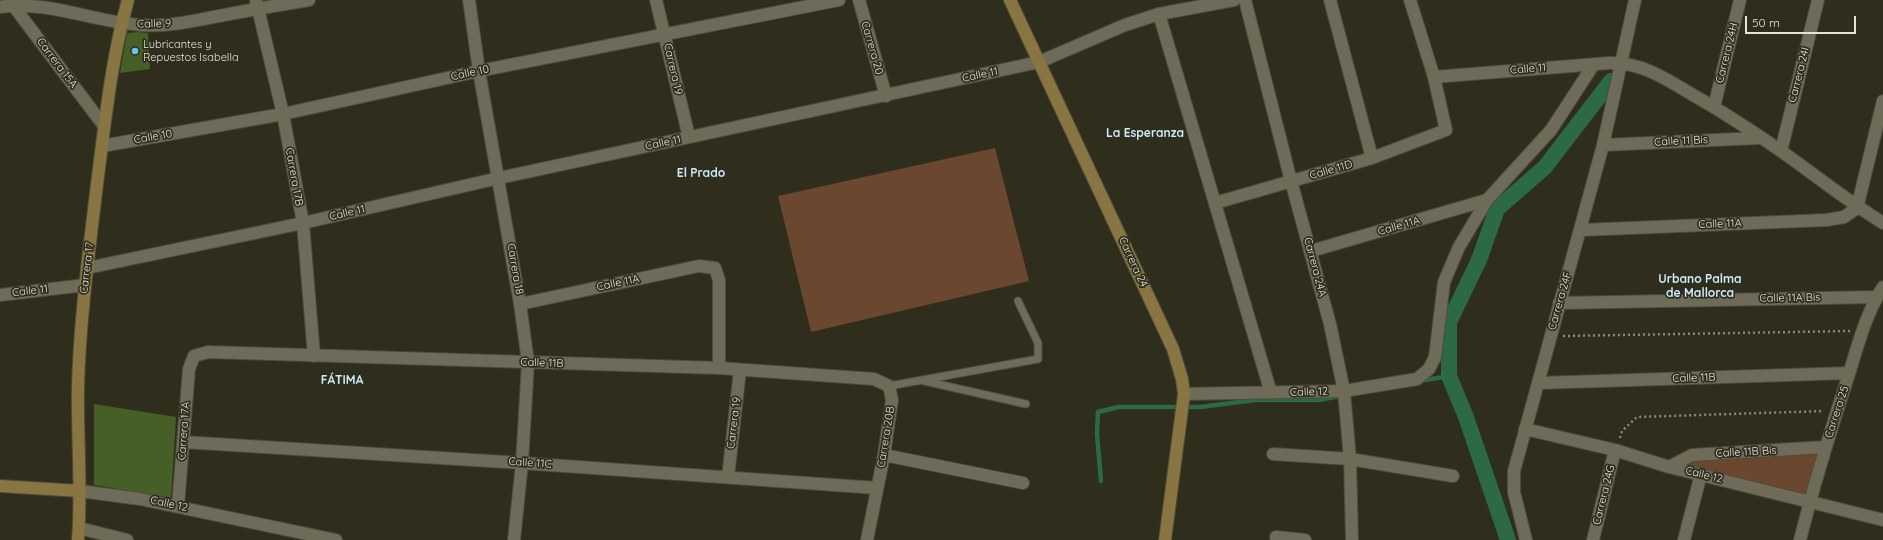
<!DOCTYPE html>
<html>
<head>
<meta charset="utf-8">
<style>
	body { margin:0 }
	#map { position:relative; width:1883px; height:540px; overflow:hidden; background:#2f2d1c; font-family:Quicksand,sans-serif }
	canvas { display:block }
	.scale { position:absolute; left:1745px; top:16px; width:111px; height:18px; box-sizing:border-box; border:2px solid #e5e4d9; border-top:0; padding-left:5px; font-size:12px; line-height:14px; white-space:nowrap; color:#e5e4d9; -webkit-text-stroke:3px #2f2d1c; paint-order:stroke }
</style>
</head>
<body>
<div id="map">
<canvas width="1883" height="540"></canvas>
<div class="scale">50 m</div>
</div>
<script>
const g = document.querySelector('canvas').getContext('2d');
g.lineJoin = 'round';
function fill(path, color) {
  g.fillStyle = color;
  g.fill(path, 'evenodd');
}
function trace(path, color, width, dash) {
  g.strokeStyle = color;
  g.lineWidth = width;
  g.lineCap = dash ? 'butt' : 'round';
  g.setLineDash(dash || []);
  g.stroke(path);
}
function write(font, color, halo, rows, align = 'center') {
  g.font = font + ' Quicksand,sans-serif';
  g.lineWidth = 3.5;
  g.setLineDash([]);
  g.textBaseline = 'middle';
  g.strokeStyle = halo;
  g.fillStyle = color;
  for (const [text, x, y, turn = 0] of rows) {
    g.save();
    g.translate(x, y);
    g.rotate((+turn || 0) * Math.PI / 180);
    g.textAlign = isNaN(turn) ? turn : align;
    if (halo) g.strokeText(text, 0, 0);
    g.fillText(text, 0, 0);
    g.restore();
  }
}
fill(new Path2D(`
	M995 148 1029 281 811 332 778 196Z
	M1826 447 1810 502 1669 467 1692 455Z`), '#6c4730');
trace(new Path2D(`
	M1420 381 1449 376
	M1101 481 1097 434 1098 412 1118 407H1200L1255 400H1319L1340 396`), '#2b6a45', 4.5);
trace(new Path2D(`
	M1508 540 1466 417 1449 376V322L1479 260 1497 209 1545 167 1611 81`), '#2b6a45', 16);
fill(new Path2D(`
	M139 32 148 33 150 69 120 73 127 33Z
	M94 404 176 417 171 498 94 485Z`), '#465f27');
const lane = new Path2D(`
	M924 381 1026 404
	M889 386 1038 359V343L1018 301`);
const street = new Path2D(`
	M9 0 104 126
	M256 0 283 114 303 223 314 356
	M469 0 479 71 520 304 528 362 522 463 514 540
	M656 0 689 137
	M859 0 886 96
	M1245 0 1291 181 1330 324 1344 391 1350 459 1352 540
	M1330 0 1372 158
	M0 7C47 0 94 22 141 25 168 27 193 21 219 16 249 10 279 5 309 0
	M1159 14 1271 393
	M1434 77 1609 63C1642 62 1666 79 1693 95 1723 112 1752 131 1781 151 1815 175 1847 201 1883 223
	M1714 107 1740 0
	M1603 145 1759 138
	M102 146 283 114 479 71 839 0
	M1781 151 1818 0
	M1215 203 1372 158 1446 130 1434 77 1410 0
	M1581 230 1827 220 1844 217 1857 208 1883 101
	M1311 251 1487 200
	M87 268 303 223 499 178 1039 62 1125 25 1159 14 1234 0
	M0 295 85 285
	M1559 303 1877 297
	M520 304 699 266 715 268 719 280V368
	M1538 383 1849 373
	M1184 394 1344 391 1417 379 1429 369 1435 357 1444 282 1459 247 1487 200 1551 130 1594 64
	M1525 429 1615 450 1669 467 1883 520
	M183 442 522 463 877 488
	M1273 454 1350 459 1453 476
	M884 455 1023 483
	M1669 467 1692 455 1826 447
	M728 477 740 370
	M80 491 140 499 336 540
	M178 506 189 369 194 356 208 352 719 368 874 379 889 386 892 400 884 455 867 540
	M79 528 127 540
	M1276 537 1305 540
	M1526 540 1514 492V471L1603 145 1635 0
	M1593 540 1615 450
	M1684 540 1701 474
	M1800 540C1814 484 1831 429 1849 374 1858 345 1866 313 1883 287`);
const secondary = new Path2D(`
	M1010 0 1173 349 1182 379 1184 394 1165 540
	M0 486 80 491
	M78 540C82 489 77 437 78 386 80 318 89 252 97 184 105 123 111 60 128 0`);
trace(lane, '#4d4c3c', 9);
trace(street, '#4d4c3c', 14);
trace(secondary, '#4d4c3c', 14);
trace(new Path2D(`
	M1563 336 1850 331
	M1620 438 1622 431 1637 417 1824 411`), '#8b897b', 2.5, [2, 3]);
trace(lane, '#6e6c58', 7);
trace(street, '#6e6c58', 12);
trace(secondary, '#887541', 12);
for (const [x, y, r, color] of [
	[135,51,4,"#69c3f1"]
]) {
  const dot = new Path2D();
  dot.arc(x, y, r, 0, 2 * Math.PI);
  g.fillStyle = color;
  g.fill(dot);
  trace(dot, '#2f2d1c', 1.5);
}
write('11px', '#e5e4d9', '#2f2d1c', [
	["Calle 9",154,24,-1],
	["Carrera 20",872,48,74],
	["Carrera 24H",1727,53,-76],
	["Carrera 15A",57,63,53],
	["Carrera 19",673,69,77],
	["Calle 11",1528,69,-5],
	["Calle 10",470,73,-12],
	["Calle 11",980,75,-12],
	["Carrera 24I",1799,75,-76],
	["Calle 10",153,137,-10],
	["Calle 11 Bis",1681,141,-3],
	["Calle 11",663,143,-12],
	["Calle 11D",1331,170,-16],
	["Carrera 17B",294,177,80],
	["Calle 11",347,213,-13],
	["Calle 11A",1720,224,-2],
	["Calle 11A",1399,226,-16],
	["Carrera 24",1133,262,65],
	["Carrera 24A",1315,267,75],
	["Carrera 17",87,268,-83],
	["Carrera 18",515,269,80],
	["Calle 11A",618,283,-12],
	["Calle 11",30,291,-7],
	["Calle 11A Bis",1790,298,-1],
	["Carrera 24F",1560,301,-74],
	["Calle 11B",542,363,2],
	["Calle 11B",1694,378,-2],
	["Calle 12",1309,392,-2],
	["Carrera 25",1837,412,-72],
	["Carrera 19",734,423,-83],
	["Carrera 17A",184,431,-86],
	["Carrera 20B",886,437,-81],
	["Calle 11B Bis",1746,452,-3],
	["Calle 11C",530,463,4],
	["Calle 12",1704,475,14],
	["Carrera 24G",1604,495,-76],
	["Calle 12",169,504,12]
]);
write('11px', '#e5e4d9', '#2f2d1c', [
	["Lubricantes y",143,45],
	["Repuestos Isabella",143,58]
], 'left');
write('bold 12px', '#cbeafb', '#2f2d1c', [
	["La Esperanza",1145,133],
	["El Prado",701,173],
	["Urbano Palma",1700,279],
	["de Mallorca",1700,293],
	["FÁTIMA",342,380]
]);
</script>
</body>
</html>
